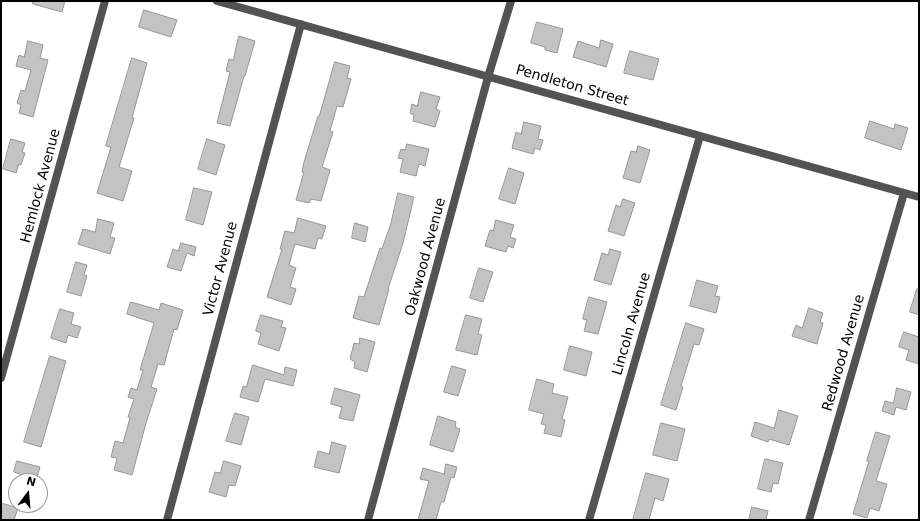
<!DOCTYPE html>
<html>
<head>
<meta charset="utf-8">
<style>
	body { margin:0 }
	#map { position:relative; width:920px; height:521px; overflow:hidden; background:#fff; font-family:"DejaVu Sans",sans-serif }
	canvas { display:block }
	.frame { position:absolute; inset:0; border:2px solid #000; pointer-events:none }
	.north { position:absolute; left:8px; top:473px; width:40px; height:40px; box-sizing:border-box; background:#fff; border:1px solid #999; border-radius:50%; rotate:16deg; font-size:11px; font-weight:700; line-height:16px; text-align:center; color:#000 }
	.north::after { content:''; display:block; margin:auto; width:14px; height:18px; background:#000; clip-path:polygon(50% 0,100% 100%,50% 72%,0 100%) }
</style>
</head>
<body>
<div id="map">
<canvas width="920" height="521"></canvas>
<div class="frame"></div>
<div class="north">N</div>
</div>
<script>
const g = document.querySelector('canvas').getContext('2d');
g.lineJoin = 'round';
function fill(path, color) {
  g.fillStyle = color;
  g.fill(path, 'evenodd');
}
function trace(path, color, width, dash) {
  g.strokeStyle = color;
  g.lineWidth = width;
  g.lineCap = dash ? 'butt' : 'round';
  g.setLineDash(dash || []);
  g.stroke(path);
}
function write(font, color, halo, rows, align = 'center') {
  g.font = font + ' "DejaVu Sans",sans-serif';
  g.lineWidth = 3;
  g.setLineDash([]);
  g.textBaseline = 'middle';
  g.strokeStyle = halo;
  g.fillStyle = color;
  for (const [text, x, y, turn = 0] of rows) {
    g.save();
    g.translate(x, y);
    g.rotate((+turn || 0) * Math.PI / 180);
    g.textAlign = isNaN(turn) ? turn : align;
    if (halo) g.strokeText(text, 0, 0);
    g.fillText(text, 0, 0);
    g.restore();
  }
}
const building = new Path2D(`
	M33 1H65L62 12 33 4Z
	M144 10 177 20 171 37 139 27Z
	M537 22 563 29 557 53 545 50V47L531 43Z
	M239 36 255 41 245 76H244L230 126 217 123 230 72 226 71 229 59 233 60Z
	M601 40 613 44 606 67 573 57 578 41 599 48Z
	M28 41 43 45 40 58 48 60 33 117 19 113 21 105 17 103 21 90 25 91 31 70 16 66 19 55 24 57Z
	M630 51 659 59 653 80 624 73Z
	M132 58 147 63 132 118H134L119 167 132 171 123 201 97 193 111 147 106 146Z
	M335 62 350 66 347 78 351 79 343 107 337 106 330 131 333 132 322 167 330 170 321 201 311 199 309 203 296 200 304 172H302L304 162 318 116H319Z
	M421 92 440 97 436 109 440 111 435 127 413 121 414 115 410 113 412 104 417 106Z
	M870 121 894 129 895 124 908 128 901 150 865 138Z
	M524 122 541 126 538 139 543 140 540 150 535 148 533 154 512 148 516 132 521 134Z
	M11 139 25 143 22 152 25 153 21 165 19 164 16 173 3 169Z
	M207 139 225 145 216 175 198 169Z
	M407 144 429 149 425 166 419 164 416 176 400 172 403 159 398 158 401 149 405 150Z
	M638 146 650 150 640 183 623 178 631 151 636 152Z
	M509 168 524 173 515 204 499 199Z
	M194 188 212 192 203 225 186 220Z
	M398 193 414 197 403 243 388 289H389L379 325 353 318 359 296 364 297 380 248 382 249 391 223Z
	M623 199 635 203 624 236 608 231 616 205 620 207Z
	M298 218 326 226 322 239 318 238 315 249 295 244 289 265 296 268 290 287 296 289 291 305 267 297 282 249H280L285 231 294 233Z
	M98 219 114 223 110 237 115 238 110 254 78 244 83 229 95 232Z
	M496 220 514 225 510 237 516 239 513 248 508 246 506 252 485 246 490 230 493 231Z
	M355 223 368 227 365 242 352 238Z
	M181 243 196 247 194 256 187 253 181 271 167 267 173 249 178 251Z
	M610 249 621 252 611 285 594 280 602 253 608 255Z
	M76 262 87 265 84 275 87 276 81 296 67 292Z
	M479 268 493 272 483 302 470 298Z
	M697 280 718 286 715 296 720 297 716 313 690 306Z
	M917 289H919V315L910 312Z
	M589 297 607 302 598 334 584 331 587 320 583 319Z
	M131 302 159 310 161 303 183 310 177 330 174 329 164 365 158 364 151 387 157 389 146 423 132 475 114 470 117 458 111 457 115 441 123 443 130 418 128 417 134 399 128 397 131 388 137 390 143 370H140L154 323 127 314Z
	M809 308 823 313 820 322 823 323 817 344 792 336 796 325 802 328Z
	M60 309 74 313 71 324 81 327 77 338 68 335 66 343 51 338Z
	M261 315 283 321 281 327 286 328 279 351 258 344 261 333 256 331Z
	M466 315 482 319 478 334 482 335 477 355 456 350Z
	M686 323 704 329 699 345 694 344 681 386 683 387 676 410 661 405Z
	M904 332 919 337V364L906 360 909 350 899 347Z
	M360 338 375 342 367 372 354 368 355 362 350 359 354 343 359 344Z
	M570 346 592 352 586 376 564 370Z
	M50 356 66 361 41 447 24 442Z
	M253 365 284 375 285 367 297 370 293 386 265 379 258 402 240 397 243 386 246 387Z
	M452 366 466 370 458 396 444 392Z
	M537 379 554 384 552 393 568 397 562 419 565 420 561 437 544 433 546 425 541 424 544 414 529 410Z
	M335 388 360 395 353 421 339 418 342 407 331 404Z
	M897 388 911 392 906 410 896 407 894 415 882 411 885 401 893 403Z
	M779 410 798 416 789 445 769 439 768 442 751 436 755 422 774 428Z
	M235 413 249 417 241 445 226 441Z
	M438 416 456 422 455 427 460 429 453 452 430 445Z
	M661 423 685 429 677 461 653 455Z
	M876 432 890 436 876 481 887 484 879 511 870 508 867 518 853 514 869 461H867Z
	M332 442 346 446 339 473 314 467 318 451 329 454Z
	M765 459 783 463 778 484 773 483 771 492 758 489Z
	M17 461 40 467 36 481H22L23 475 14 472Z
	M224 461 241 466 235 486 229 485 226 497 209 492 215 472 220 473Z
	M446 464 457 467 454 478 451 477 444 502H441L436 520H418L429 481 420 479 423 468 444 474Z
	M646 473 669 479 663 501 655 498 649 520H633Z
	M1 503 18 508 14 520H1Z
	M752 507 768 511 766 520H749Z`);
fill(building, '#c3c3c3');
trace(building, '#979797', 1);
trace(new Path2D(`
	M217 1 919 197
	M1 378 105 1
	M167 520 301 24
	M368 520 488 77 511 1
	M589 520 700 136
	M809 520 904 193`), '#535353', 8);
write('14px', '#000', '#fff', [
	["Pendleton Street",572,86,16],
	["Hemlock Avenue",41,186,-75],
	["Oakwood Avenue",426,257,-75],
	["Victor Avenue",221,269,-75],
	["Lincoln Avenue",632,324,-74],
	["Redwood Avenue",844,353,-74]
]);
</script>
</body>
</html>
